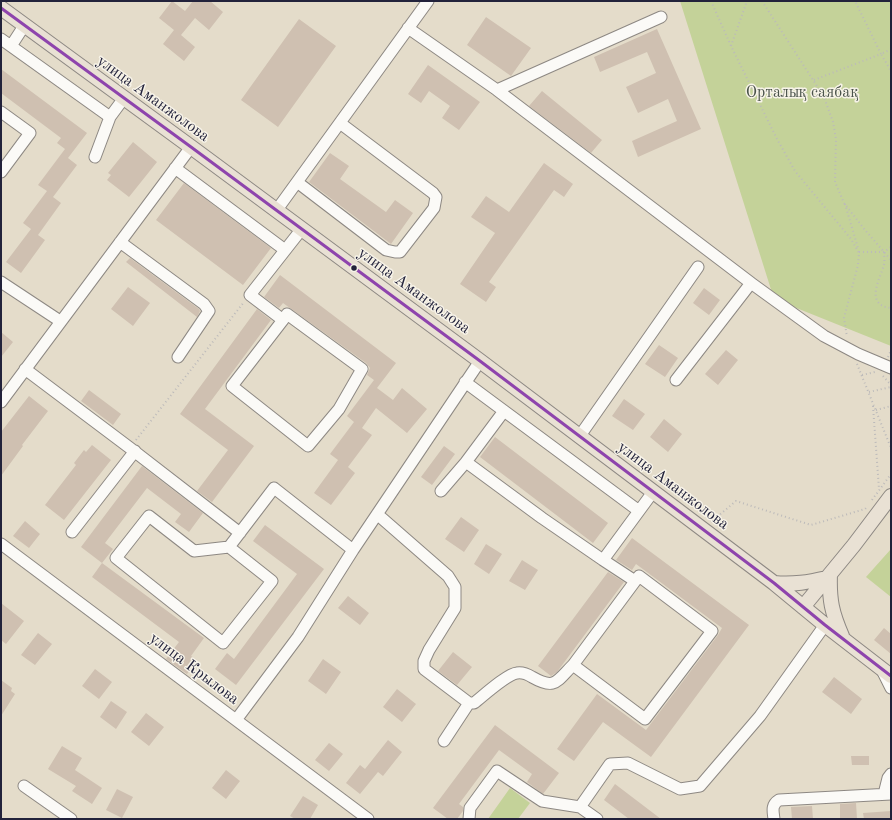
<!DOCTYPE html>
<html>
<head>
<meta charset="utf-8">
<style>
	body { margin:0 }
	#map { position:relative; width:892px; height:820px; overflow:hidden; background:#e4dcca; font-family:"Old Standard TT",serif }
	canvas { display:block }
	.frame { position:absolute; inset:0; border:2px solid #22223b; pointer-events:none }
</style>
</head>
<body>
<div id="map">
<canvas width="892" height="820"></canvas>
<div class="frame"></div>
</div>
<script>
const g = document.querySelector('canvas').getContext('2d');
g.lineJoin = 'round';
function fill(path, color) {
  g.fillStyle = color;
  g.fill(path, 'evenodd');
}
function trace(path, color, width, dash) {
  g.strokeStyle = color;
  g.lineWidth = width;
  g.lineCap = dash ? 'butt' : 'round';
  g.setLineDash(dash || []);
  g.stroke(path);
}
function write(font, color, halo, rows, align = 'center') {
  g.font = font + ' "Old Standard TT",serif';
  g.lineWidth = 3;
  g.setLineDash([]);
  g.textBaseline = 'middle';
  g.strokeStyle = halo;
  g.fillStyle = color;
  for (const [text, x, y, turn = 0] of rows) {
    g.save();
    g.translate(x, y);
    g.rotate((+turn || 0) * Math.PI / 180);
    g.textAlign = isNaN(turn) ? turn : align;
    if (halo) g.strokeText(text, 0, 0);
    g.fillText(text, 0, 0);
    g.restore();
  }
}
fill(new Path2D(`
	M680 1H891V346L774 299Z
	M891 549V597L866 577Z
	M510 788 530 803 518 819H488Z`), '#c4d299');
fill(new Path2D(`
	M172 1 185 11 193 1H210L223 12 209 30 195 18 181 35 195 47 184 61 163 44 174 30 159 18Z
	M486 17 531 48 511 76 467 45Z
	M299 19 336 46 278 127 241 100Z
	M657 29 701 129 638 157 632 141 677 121 668 99 638 113 626 87 656 73 647 52 600 72 594 57Z
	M428 65 480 102 459 130 442 118 450 106 429 91 421 103 408 94Z
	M1 69 87 133 68 158 77 165 53 197 61 203 38 235 45 240 21 273 6 262 31 229 23 223 47 191 38 185 65 149 57 143 61 138 1 93Z
	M542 91 602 140 591 153 529 106Z
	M133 142 157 162 129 197 107 180 111 175 108 173Z
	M330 153 349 166 340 179 386 212 395 200 413 213 391 244 309 182Z
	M544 163 573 184 564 197 554 190 489 282 496 287 486 302 460 284 495 233 471 217 486 196 509 212Z
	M184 183 271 248 243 285 156 220Z
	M130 258 199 309 200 311 197 317 126 262Z
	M280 275 396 363 377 388 393 400 402 388 427 409 407 433 376 408 362 428 372 435 348 467 355 473 331 505 314 493 338 460 330 454 354 422 347 416 374 380 367 375 370 368 366 363 283 303 279 308 264 297Z
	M128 287 150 303 133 326 111 309Z
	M704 288 720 300 709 315 693 303Z
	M257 309 271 320 205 409 254 446 212 502 197 491 228 450 180 414Z
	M1 332 13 342 1 357Z
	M659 345 678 358 665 377 645 364Z
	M726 350 738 360 718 385 705 374Z
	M89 390 121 414 113 425 81 401Z
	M29 396 48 411 22 445 23 446 1 476V432Z
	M624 399 645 414 633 430 612 416Z
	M664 419 682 434 668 452 650 437Z
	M495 437 608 523 593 543 480 457Z
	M92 445 111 460 64 520 45 505 76 465 74 463 84 450 86 452Z
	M444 446 455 454 432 485 421 477Z
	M142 466 203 513 189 532 175 522 181 514 147 488 105 543 113 549 102 563 81 547Z
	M461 517 479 530 464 552 445 539Z
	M25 521 40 534 29 548 13 536Z
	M265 525 324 569 236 685 215 669 227 653 234 659 297 574 253 541Z
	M632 538 749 625 651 757 603 722 574 761 557 749 597 694 646 730 718 635 722 628 636 564 632 570 616 560Z
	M486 544 502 554 489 574 474 564Z
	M522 560 538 570 525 590 509 581Z
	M102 563 204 638 191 656 197 660 187 674 166 659 179 642 92 577Z
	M608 572 624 582 557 672 551 676 538 666Z
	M348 596 369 613 360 625 338 608Z
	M1 603 24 621 6 644 1 640Z
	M884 628 891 634V654L874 640Z
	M38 633 52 644 35 665 21 655Z
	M453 652 472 667 457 685 438 671Z
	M323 659 341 672 326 694 308 681Z
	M95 669 112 682 99 699 82 686Z
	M834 677 862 699 851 714 822 692Z
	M1 680 12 688 11 691 15 694 1 716Z
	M397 689 416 704 402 722 383 707Z
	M111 701 127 712 116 729 100 717Z
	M146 713 164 727 149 746 131 732Z
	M495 725 559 773 543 794 527 782 532 774 499 750 459 804 463 807V811L457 819H448L433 808Z
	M388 740 402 752 383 776 378 772 360 794 346 783 360 765 365 769Z
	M329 743 343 754 329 771 315 760Z
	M62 746 82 758 75 770 102 788 92 804 72 791 76 786 48 769Z
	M851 756H869V765H852Z
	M226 770 240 781 226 799 212 788Z
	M615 784 661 819H629L604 800Z
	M117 789 133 797 122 818 106 810Z
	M303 796 318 805 310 819H295L290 816Z
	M856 803 857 819H840V804Z
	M812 806 813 819H792L791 807Z
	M891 811V819H864L863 813Z`), '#cfc0b1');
const minor = new Path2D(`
	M408 28 497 90 661 17
	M1 39 110 117
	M11 46 24 26
	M497 90 751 283
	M1 112 30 133 1 172
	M95 157 110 117 124 98
	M175 168 285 250
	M297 182 386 250 395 252H400L434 208 436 197 433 193 340 123
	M276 211 428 1
	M120 242 204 304 209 311 178 357
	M1 282 60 321
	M283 320 232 386 308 446 339 409 362 369 287 314 283 320 250 295 301 230
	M25 369 130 448 240 533
	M676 380 751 283 824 336 858 354 891 368
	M465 382 639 511
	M1 402 191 147
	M579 437 698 267
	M466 462 542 518 603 560
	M441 491 466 462 504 411
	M377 514 448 576 455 587V608L429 650 424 661V669L469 703H474C483 696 507 674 517 673 523 672 527 674 532 677 555 690 556 682 573 665
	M72 532 135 451
	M1 544 368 819
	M229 547 272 581 223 643 116 558 149 516 194 551 229 547 274 488 353 550
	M639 576 712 631 645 719 573 665Z
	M635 581 603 560 653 492
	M882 670 891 688
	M236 720 298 637 353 550 480 361
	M444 741 469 703
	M24 786 71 819
	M884 794 888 778 891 774
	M469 819 470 808 497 771 542 801 580 807
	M597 819 580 807 610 764 628 763 680 789 700 786 760 716 825 625
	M774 819C773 811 771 805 779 800L891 794`);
const major = new Path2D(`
	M1 8 191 147 480 361 774 583 825 625 891 676
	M830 574C829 600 832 613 842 636
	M774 583C793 585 809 582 827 578
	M803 607 854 545 891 496`);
trace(minor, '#8d8883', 13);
trace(major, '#8d8883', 16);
trace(new Path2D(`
	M711 1 731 46 777 139 795 171 851 239 859 253 858 265 844 318 847 337
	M762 1 824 97 833 122 836 139 835 182 844 203 865 230 891 260
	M731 46 747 1
	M891 49 881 54 891 71
	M814 80 881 54 855 1
	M845 204 858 248
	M859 252H884L891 247
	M884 252C884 256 885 261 884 265 880 279 864 305 891 308
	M888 357 891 350
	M857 364 891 448
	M862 375 875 372
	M883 376 891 385
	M869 392 891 387
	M873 406 879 489
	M876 410 891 406
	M136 440 244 302
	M872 500 891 474
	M711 522 736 501 811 525 865 509 867 507`), '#bcbaba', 2, [1, 3]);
trace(minor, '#fbfaf7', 11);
trace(major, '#e9e1d4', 14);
trace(new Path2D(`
	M1 8 191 147 480 361 774 583 825 625 891 676`), '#8e44ad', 3);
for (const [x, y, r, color] of [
	[354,268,3.5,"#22223b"]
]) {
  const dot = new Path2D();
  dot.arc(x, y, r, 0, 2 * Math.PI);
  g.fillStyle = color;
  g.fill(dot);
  trace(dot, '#f7f3e8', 1.5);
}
write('16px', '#4b544b', '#f7f3e8', [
	["Орталық саябақ",802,93]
]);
write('16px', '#22223b', '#f7f3e8', [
	["улица Аманжолова",153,99,36],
	["улица Аманжолова",414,291,36],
	["улица Аманжолова",673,486,37],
	["улица Крылова",194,669,37]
]);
</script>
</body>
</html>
